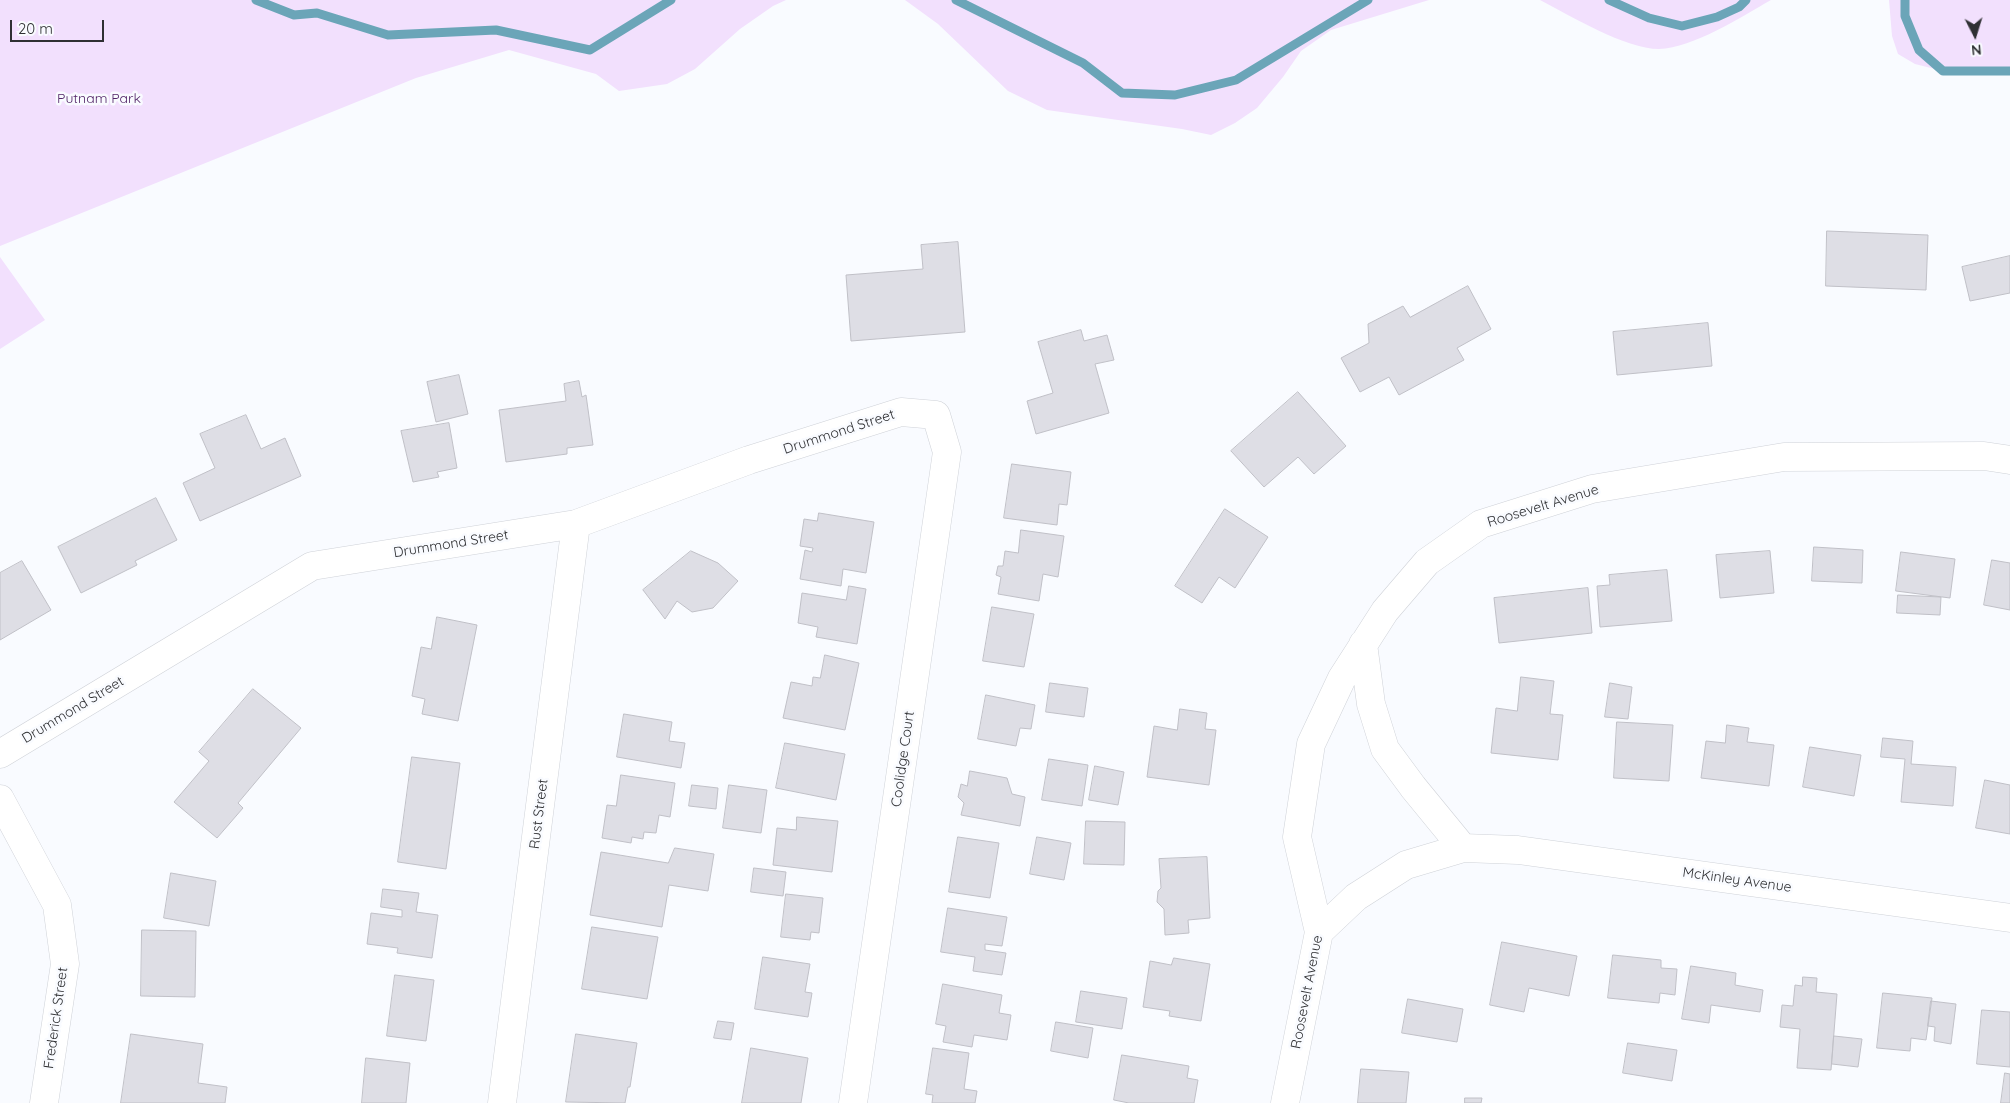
<!DOCTYPE html>
<html>
<head>
<meta charset="utf-8">
<style>
	body { margin:0 }
	#map { position:relative; width:2010px; height:1103px; overflow:hidden; background:#f9fbff; font-family:Quicksand,sans-serif }
	canvas { display:block }
	.north { position:absolute; left:1950px; top:10px; width:50px; height:50px; -webkit-text-stroke:4px #f9fbff; paint-order:stroke; rotate:175deg; font-size:14px; font-weight:700; line-height:20px; text-align:center; color:#2f3033 }
	.north::after { content:''; display:block; margin:auto; width:18px; height:22px; background:#2f3033; clip-path:polygon(50% 0,100% 100%,50% 72%,0 100%) }
	.scale { position:absolute; left:10px; top:20px; width:94px; height:22px; box-sizing:border-box; border:2px solid #2f3033; border-top:0; padding-left:6px; font-size:15px; line-height:18px; white-space:nowrap; color:#2f3033; -webkit-text-stroke:4px #f9fbff; paint-order:stroke }
</style>
</head>
<body>
<div id="map">
<canvas width="2010" height="1103"></canvas>
<div class="north">N</div>
<div class="scale">20 m</div>
</div>
<script>
const g = document.querySelector('canvas').getContext('2d');
g.lineJoin = 'round';
function fill(path, color) {
  g.fillStyle = color;
  g.fill(path, 'evenodd');
}
function trace(path, color, width, dash) {
  g.strokeStyle = color;
  g.lineWidth = width;
  g.lineCap = dash ? 'butt' : 'round';
  g.setLineDash(dash || []);
  g.stroke(path);
}
function write(font, color, halo, rows, align = 'center') {
  g.font = font + ' Quicksand,sans-serif';
  g.lineWidth = 5;
  g.setLineDash([]);
  g.textBaseline = 'middle';
  g.strokeStyle = halo;
  g.fillStyle = color;
  for (const [text, x, y, turn = 0] of rows) {
    g.save();
    g.translate(x, y);
    g.rotate((+turn || 0) * Math.PI / 180);
    g.textAlign = isNaN(turn) ? turn : align;
    if (halo) g.strokeText(text, 0, 0);
    g.fillText(text, 0, 0);
    g.restore();
  }
}
fill(new Path2D(`
	M0 0H786L773 6 740 29 695 69 667 84 619 91 596 74 509 50 416 78 0 246Z
	M905 0H1429L1331 30 1301 51 1283 77 1257 108 1235 123 1211 135 1182 129 1047 110 1008 91 938 24Z
	M1540 0H1771C1741 17 1693 48 1659 49 1625 49 1571 16 1540 0Z
	M1889 0H2010V71H1943L1915 64 1898 54 1892 36Z
	M0 257 45 320 0 349Z`), '#f2e0fd');
trace(new Path2D(`
	M256 0 294 15 317 13 388 35 496 30 590 50 671 0
	M956 0 1083 63 1122 93 1175 95 1236 80 1368 0
	M1609 0 1649 18 1682 26 1717 17 1739 7 1746 0
	M1905 0V16L1919 50 1943 71H2010`), '#6ba5b8', 9);
const building = new Path2D(`
	M1827 231 1928 235 1926 290 1826 286Z
	M958 242 965 332 851 341 846 275 923 269 921 245Z
	M2010 256V293L1970 301 1962 267Z
	M1468 286 1491 329 1457 348 1464 360 1399 395 1389 377 1360 392 1341 358 1369 343 1368 324 1403 306 1410 317Z
	M1708 323 1712 366 1617 375 1613 332Z
	M1081 330 1084 341 1107 335 1114 360 1095 364 1109 413 1036 434 1027 401 1053 393 1038 342Z
	M459 375 468 414 436 422 427 382Z
	M579 381 582 397 586 395 593 445 567 448V454L506 462 499 410 566 401 564 384Z
	M1298 392 1346 446 1314 474 1298 457 1264 487 1231 451Z
	M246 415 261 449 285 438 301 476 200 521 183 483 215 468 200 434Z
	M449 423 457 468 437 472 439 477 413 482 401 431Z
	M1012 464 1071 472 1067 505 1059 504 1057 525 1004 518Z
	M156 498 177 540 135 561 137 565 81 593 58 547Z
	M1225 509 1268 537 1235 588 1219 577 1202 603 1175 586Z
	M819 513 874 522 866 573 843 569 841 586 800 579 805 550 812 552 813 548 800 546 804 519 817 521Z
	M1021 530 1064 536 1058 577 1043 574 1039 601 998 594 1001 577 996 575 998 566H1003L1005 551 1018 553Z
	M1814 547 1863 550 1862 583 1812 581Z
	M691 551 718 563 738 581 713 608 692 612 677 601 665 619 643 590Z
	M1770 551 1774 593 1720 598 1716 555Z
	M1901 552 1955 559 1950 598 1896 591Z
	M1992 560 2010 563V610L1984 605Z
	M22 561 51 610 0 640V573Z
	M1667 570 1672 621 1600 627 1597 586 1610 585 1609 575Z
	M849 586 866 589 857 644 816 637 818 627 798 623 802 593 846 600Z
	M1588 588 1592 633 1499 643 1494 598Z
	M1898 595 1941 597 1940 615 1897 613Z
	M992 607 1034 614 1024 667 983 661Z
	M437 617 477 625 458 721 422 714 425 699 412 696 421 647 431 649Z
	M825 655 859 663 845 730 783 718 791 682 812 686 813 677 820 678Z
	M1521 677 1554 681 1550 714 1563 715 1558 760 1491 753 1496 708 1517 711Z
	M1050 683 1088 688 1084 717 1046 712Z
	M1610 683 1632 687 1628 719 1605 717Z
	M253 689 301 728 238 803 243 808 217 838 174 802 209 761 199 752Z
	M986 695 1035 705 1031 729 1020 728 1016 746 978 739Z
	M1180 709 1207 713 1205 729 1216 730 1209 785 1147 777 1154 726 1177 730Z
	M624 714 672 722 669 741 685 743 681 768 617 757Z
	M1617 722 1673 725 1669 781 1614 778Z
	M1727 725 1749 728 1747 742 1774 745 1769 786 1701 778 1706 741 1725 743Z
	M1883 738 1913 741 1911 764 1956 767 1953 806 1901 802 1905 759 1881 757Z
	M785 743 845 754 836 800 776 788Z
	M1810 747 1861 755 1854 796 1803 787Z
	M412 757 460 763 446 869 398 862Z
	M1049 759 1088 765 1082 806 1042 800Z
	M1095 766 1124 772 1118 805 1089 800Z
	M970 771 1007 778 1012 794 1025 797 1020 826 961 815 964 803 958 797 961 784 967 786Z
	M621 775 675 783 670 817 659 815 656 833 644 832 643 839 632 837 631 843 602 838 607 805 616 806Z
	M1985 780 2010 785V834L1976 828Z
	M692 785 718 788 716 809 689 806Z
	M729 785 767 790 761 833 723 828Z
	M797 817 838 821 832 872 773 865 777 828 796 830Z
	M1086 821 1125 822 1124 865 1084 864Z
	M958 837 999 843 990 898 949 892Z
	M1037 837 1071 843 1064 880 1030 874Z
	M675 848 714 854 708 891 669 885 662 927 590 915 601 852 668 863Z
	M1207 857 1210 918 1188 920 1189 933 1165 935 1164 909 1157 902 1158 891 1161 888 1159 859Z
	M754 868 786 872 783 896 751 892Z
	M171 873 216 881 209 926 164 918Z
	M383 889 419 893 416 912 438 915 432 958 397 953 398 948 367 944 371 913 402 917V910L381 907Z
	M786 894 823 898 819 933 811 932 810 940 781 937Z
	M948 908 1007 917 1002 946 985 944V950L1006 953 1002 975 973 971 975 957 941 952Z
	M592 927 658 937 647 999 582 989Z
	M142 930 196 931 195 997 141 996Z
	M1502 942 1577 956 1569 996 1529 988 1524 1012 1490 1005Z
	M1613 955 1661 960V968L1677 969 1675 995 1660 993 1659 1003 1608 998Z
	M763 957 810 964 805 992 812 993 808 1017 755 1009Z
	M1174 958 1210 964 1201 1021 1169 1016 1170 1011 1143 1007 1150 961 1171 965Z
	M1691 966 1736 973 1735 985 1763 990 1760 1012 1711 1005 1709 1023 1682 1019Z
	M395 975 434 980 426 1041 387 1036Z
	M1803 977 1817 978 1816 992 1837 994 1831 1070 1797 1068 1800 1029 1780 1027 1782 1005 1793 1006 1795 985 1802 986Z
	M943 984 1002 995 999 1013 1011 1015 1007 1040 974 1035 972 1047 943 1042 946 1026 936 1024Z
	M1081 991 1127 998 1122 1029 1076 1022Z
	M1883 993 1932 998 1926 1040 1911 1038 1910 1051 1877 1048Z
	M1408 999 1463 1009 1457 1042 1402 1033Z
	M1931 1001 1956 1004 1951 1044 1934 1041 1935 1027 1928 1026Z
	M1982 1010 2010 1012V1067L1977 1064Z
	M718 1021 734 1023 731 1040 714 1038Z
	M1056 1022 1093 1028 1088 1058 1051 1051Z
	M131 1034 203 1044 198 1083 227 1087 225 1103H121Z
	M576 1034 637 1043 630 1087H628L625 1103 566 1102Z
	M1834 1036 1862 1039 1858 1067 1832 1064Z
	M1628 1043 1677 1050 1672 1081 1623 1073Z
	M751 1048 808 1058 801 1103H742Z
	M933 1048 969 1053 964 1089 977 1091 975 1103H932L933 1095 926 1094Z
	M1122 1055 1189 1066 1187 1078 1198 1080 1194 1103H1129L1114 1100Z
	M366 1058 410 1063 406 1103H362Z
	M1361 1069 1409 1072 1406 1103H1358Z
	M2005 1073 2010 1074V1103H2001Z
	M1465 1098H1482L1481 1103H1465Z`);
fill(building, '#dedee5');
trace(building, '#c0c0c7', 1);
const minor = new Path2D(`
	M1363 644 1371 704 1385 749 1413 787 1463 848
	M0 754 312 566 576 524 749 460 901 412 936 415 947 452 853 1103
	M0 799 57 905 65 964 44 1103
	M1319 932 1356 897 1406 865 1463 848 1518 850 2010 918
	M502 1103 576 524
	M1285 1103 1319 932 1297 837 1311 744 1342 678 1385 611 1427 562 1481 524 1592 489 1784 457 1984 456 2010 460`);
trace(minor, '#cfd2d8', 29);
trace(minor, '#fff', 28);
write('14px', '#522568', '#f9fbff', [
	["Putnam Park",99,99]
]);
write('14px', '#2f3033', '#f9fbff', [
	["Drummond Street",839,432,-18],
	["Roosevelt Avenue",1543,506,-17],
	["Drummond Street",451,544,-9],
	["Drummond Street",73,710,-31],
	["Coolidge Court",903,759,-82],
	["Rust Street",539,814,-83],
	["McKinley Avenue",1737,880,8],
	["Roosevelt Avenue",1307,992,-79],
	["Frederick Street",56,1018,-82]
]);
</script>
</body>
</html>
